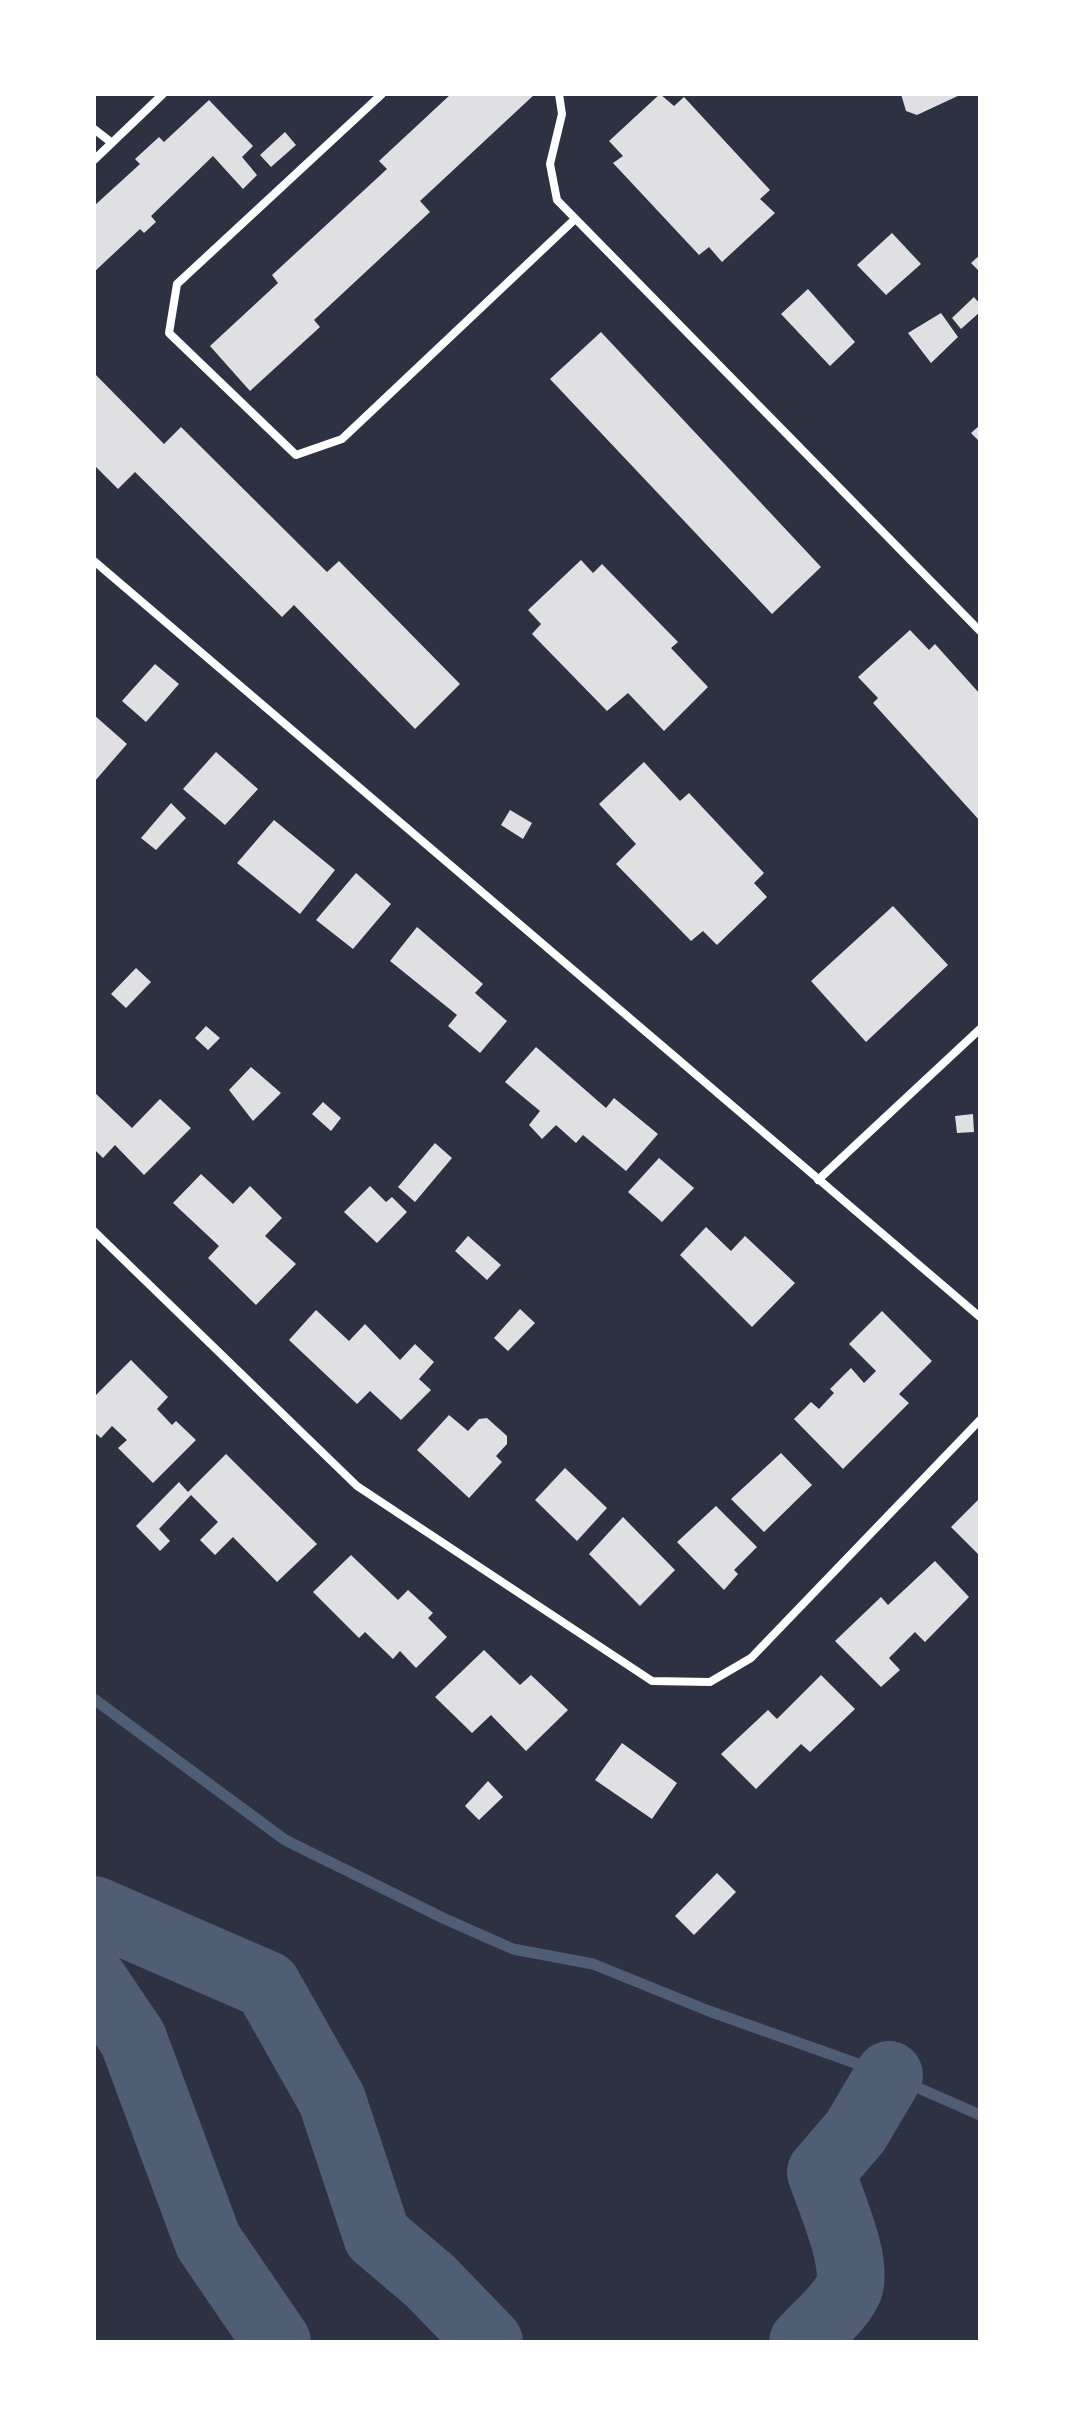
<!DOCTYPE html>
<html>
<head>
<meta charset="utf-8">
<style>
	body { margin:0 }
	#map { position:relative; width:1074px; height:2436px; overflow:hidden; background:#2d3142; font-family:"Alegreya Sans",sans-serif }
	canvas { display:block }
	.frame { position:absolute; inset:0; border:96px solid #fff; pointer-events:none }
</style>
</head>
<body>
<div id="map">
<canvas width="1074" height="2436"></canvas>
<div class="frame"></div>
</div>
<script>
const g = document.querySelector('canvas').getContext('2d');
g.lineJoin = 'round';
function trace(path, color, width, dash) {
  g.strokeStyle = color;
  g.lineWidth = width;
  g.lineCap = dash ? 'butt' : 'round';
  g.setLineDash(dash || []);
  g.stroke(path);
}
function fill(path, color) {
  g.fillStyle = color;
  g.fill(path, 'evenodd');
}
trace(new Path2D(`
	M94 1699 285 1840 445 1919 513 1949 593 1964 709 2011 889 2075 980 2115`), '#4f5d75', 11);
trace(new Path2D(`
	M94 1910 267 1985 332 2100 377 2236 430 2281 489 2342
	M94 1981 133 2039 208 2241 277 2342
	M803 2342C817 2326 839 2309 848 2290 860 2266 830 2200 821 2172L856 2131 889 2075`), '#4f5d75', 68);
fill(new Path2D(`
	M451 94H535L420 201 430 212 314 320 320 327 250 391 210 346 278 283 272 275 387 169 379 161Z
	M660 94 674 106 684 97 770 190 760 199 775 213 722 262 709 247 699 255 613 163 623 156 609 141Z
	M901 94H962L917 115 906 111Z
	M209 100 253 146 242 157 257 175 243 189 213 156 151 216 156 222 144 233 140 229 94 272V206L140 164 135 159 159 137 164 142Z
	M285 132 296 145 271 167 260 155Z
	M892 233 921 264 886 295 857 265Z
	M980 255V272L971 263Z
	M808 289 855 342 830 366 781 314Z
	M974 297 980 304V312L961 329 952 318Z
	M941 313 958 337 931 363 908 333Z
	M601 332 821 567 772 614 550 379Z
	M94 373 164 444 181 427 327 572 339 561 460 684 415 729 294 605 282 617 135 472 118 489 94 465Z
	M980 425V442L971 433Z
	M581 560 593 573 602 564 678 642 671 648 708 687 664 731 628 693 607 711 532 634 541 624 528 610Z
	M910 630 929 650 935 644 980 694V821L873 703 878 698 858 677Z
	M155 664 179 684 146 722 122 701Z
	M94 715 127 744 94 782Z
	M216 752 258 789 225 825 183 789Z
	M644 762 680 801 689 793 764 873 754 883 767 897 717 945 703 931 691 941 616 864 636 844 599 804Z
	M171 803 186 818 156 850 141 838Z
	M510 810 532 823 523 839 501 825Z
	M274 820 335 870 300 914 237 863Z
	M356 873 391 904 353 949 316 920Z
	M893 906 948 965 866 1042 811 981Z
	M417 927 483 984 475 993 507 1021 480 1053 448 1026 457 1015 390 961Z
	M136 968 151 982 126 1008 111 994Z
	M206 1026 220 1038 208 1050 195 1038Z
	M536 1047 606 1108 614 1098 658 1134 626 1171 583 1135 576 1143 556 1125 542 1139 529 1125 540 1111 505 1082Z
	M251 1067 281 1093 253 1121 229 1090Z
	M94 1092 132 1128 160 1099 191 1128 144 1175 115 1145 103 1158 94 1149Z
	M323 1102 341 1118 331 1131 312 1114Z
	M973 1114 974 1132 957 1133 955 1116Z
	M435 1143 452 1158 415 1202 398 1187Z
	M659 1158 694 1188 662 1222 628 1192Z
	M201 1174 233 1204 250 1186 282 1218 265 1236 296 1264 256 1305 208 1258 219 1246 173 1203Z
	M370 1186 386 1202 392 1197 407 1212 377 1243 344 1212Z
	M706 1227 731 1251 745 1236 795 1283 752 1327 680 1255Z
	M468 1236 501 1265 487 1280 455 1251Z
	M520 1309 535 1323 508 1351 494 1338Z
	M316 1310 349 1341 365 1324 400 1360 415 1344 434 1362 419 1379 431 1390 401 1420 370 1391 357 1404 289 1340Z
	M882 1311 932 1361 899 1394 909 1403 843 1469 794 1419 811 1402 819 1409 834 1393 830 1389 851 1368 864 1383 876 1371 849 1344Z
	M131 1360 168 1397 157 1409 172 1425 176 1421 196 1440 153 1483 118 1448 127 1440 112 1426 101 1438 94 1432V1397Z
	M449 1415 468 1431 479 1419 487 1418 507 1436V1444L496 1456 502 1462 469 1498 417 1450Z
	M781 1453 812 1485 764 1532 731 1499Z
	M226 1454 317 1544 277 1582 233 1537 215 1555 200 1540 218 1522 191 1495 159 1529 170 1541 160 1551 136 1526 179 1482 188 1492Z
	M565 1468 607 1508 577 1541 535 1500Z
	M980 1498V1556L951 1527Z
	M716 1506 757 1547 734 1570 738 1574 724 1590 677 1542Z
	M623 1517 675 1570 640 1606 589 1554Z
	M351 1555 398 1600 408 1590 433 1613 428 1618 447 1637 416 1668 400 1651 393 1659 365 1632 359 1638 313 1592Z
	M935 1561 969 1597 925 1642 915 1632 889 1658 900 1670 881 1687 835 1641 881 1597 888 1605Z
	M484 1650 520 1685 531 1675 568 1710 526 1751 491 1715 472 1733 435 1697Z
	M821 1675 855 1709 810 1752 801 1744 756 1789 721 1754 768 1710 777 1719Z
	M622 1743 677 1783 652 1819 595 1780Z
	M488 1781 503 1797 479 1820 465 1806Z
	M717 1873 736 1892 694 1935 675 1916Z`), '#e0e0e3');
trace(new Path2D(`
	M382 94 177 284 169 333 296 455 342 439 575 219
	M559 94 562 114 550 164 557 200 980 631
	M94 129 112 143
	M94 160 163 94
	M94 561 980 1317
	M818 1180 980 1029
	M94 1231 357 1486 652 1681 710 1682 751 1658 980 1420`), '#fff', 8);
</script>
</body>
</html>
